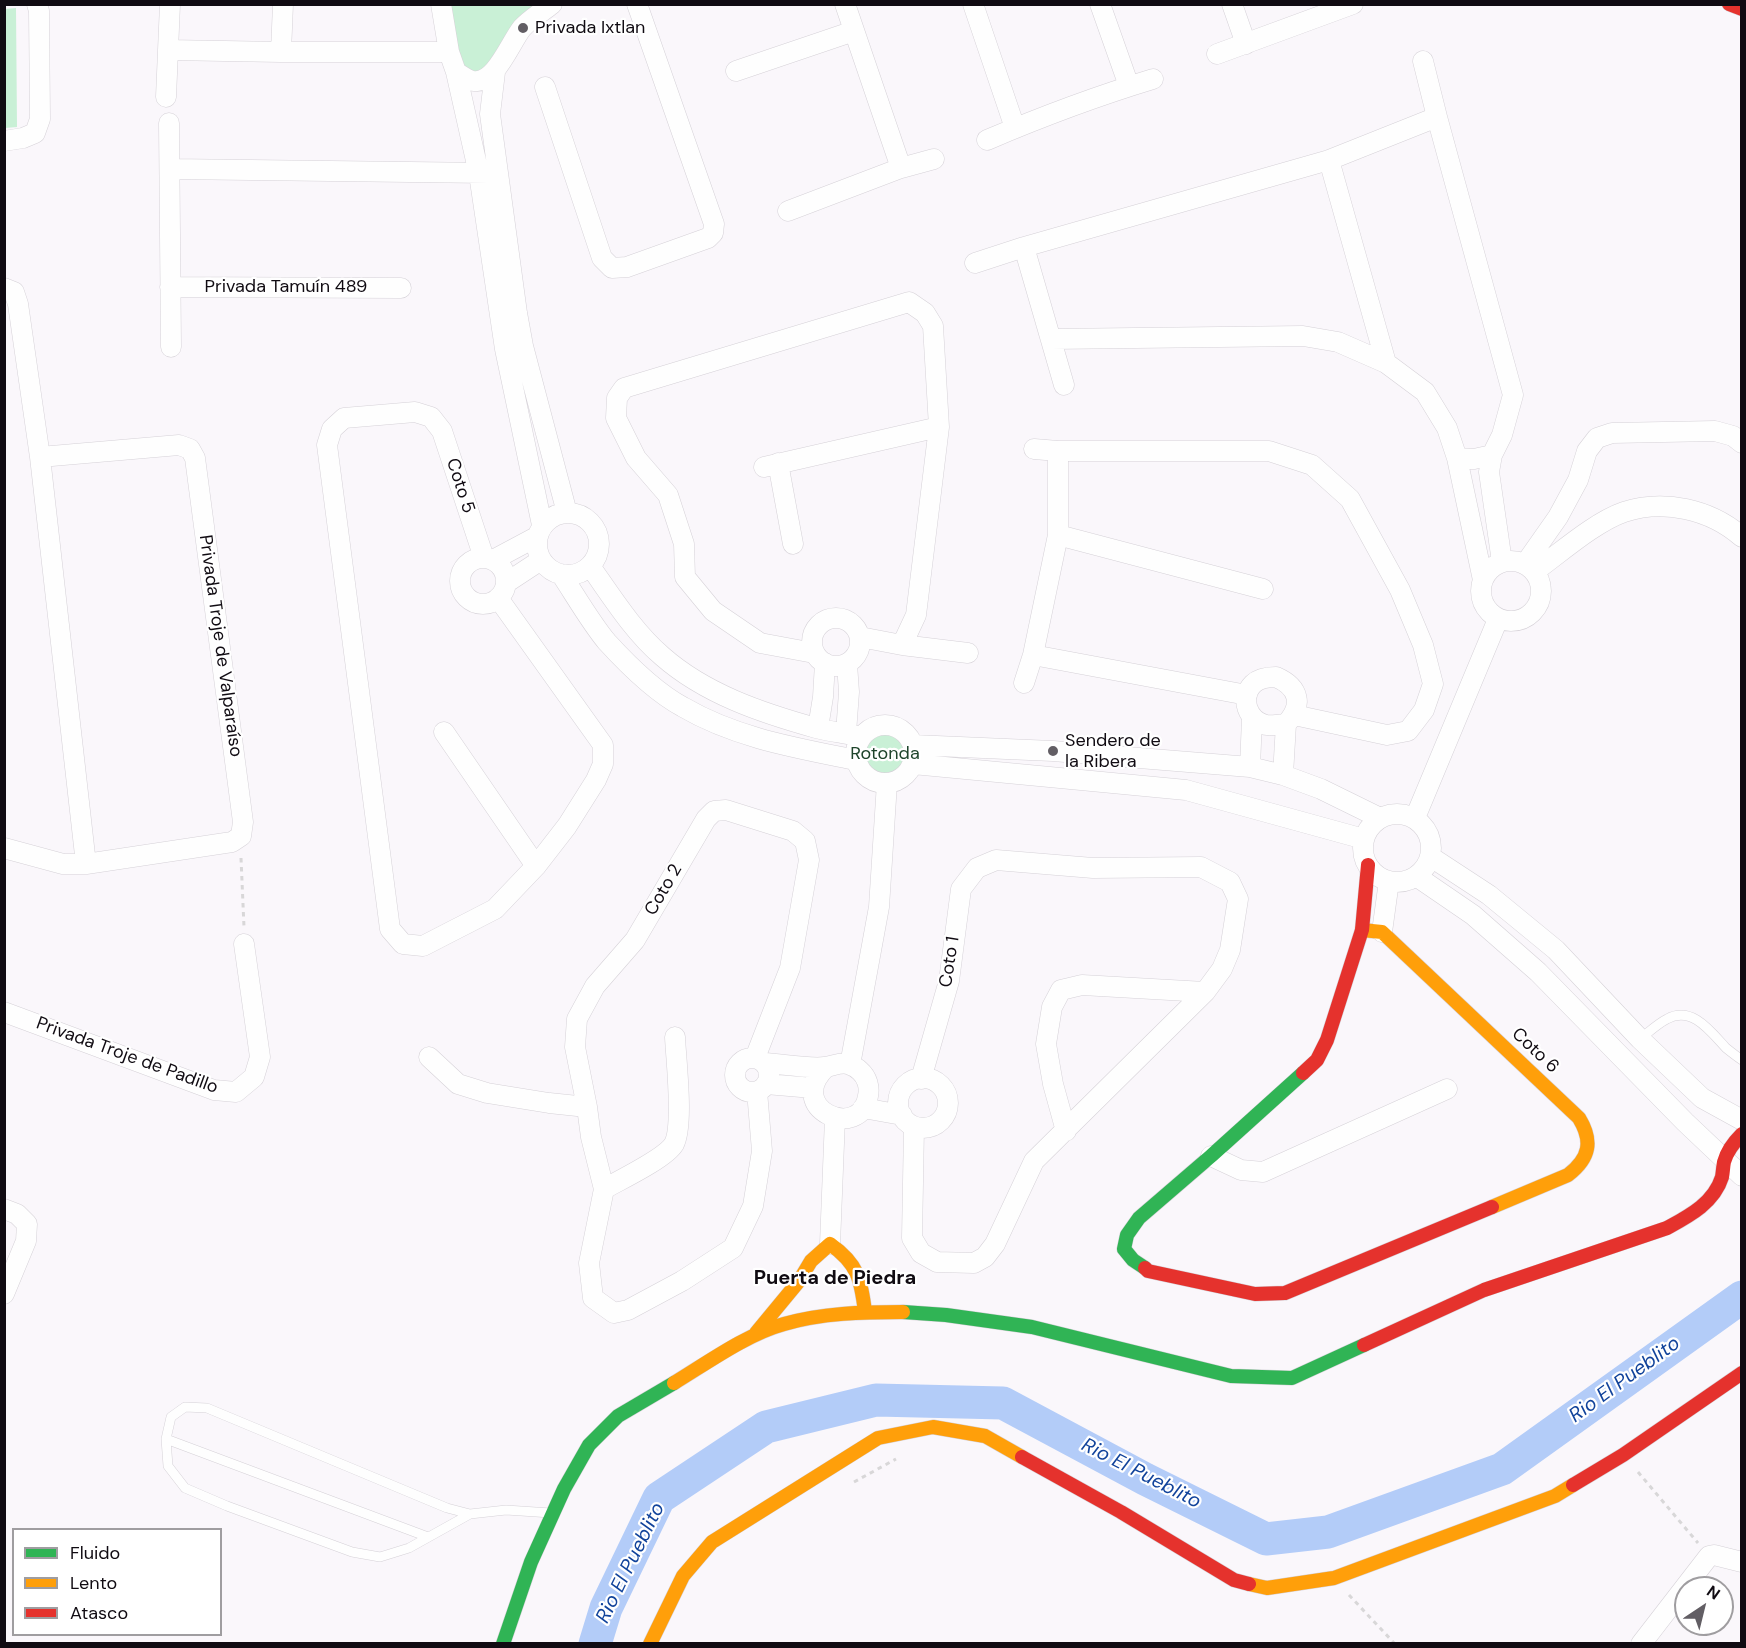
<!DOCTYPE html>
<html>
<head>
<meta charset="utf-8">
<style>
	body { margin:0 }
	#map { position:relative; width:1746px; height:1648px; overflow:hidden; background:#faf7fb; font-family:"DM Sans",sans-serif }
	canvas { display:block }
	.frame { position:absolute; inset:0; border:6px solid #100b12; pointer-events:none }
	.legend { position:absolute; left:12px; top:1528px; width:210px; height:108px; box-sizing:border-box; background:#fff; border:2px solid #9f9da0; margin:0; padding:8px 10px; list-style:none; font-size:18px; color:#100b12 }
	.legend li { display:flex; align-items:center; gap:12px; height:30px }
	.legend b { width:30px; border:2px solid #9f9da0 }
	.north { position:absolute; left:1674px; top:1576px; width:60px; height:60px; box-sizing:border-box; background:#fff; border:2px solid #9f9da0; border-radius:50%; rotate:35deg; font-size:16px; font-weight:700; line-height:24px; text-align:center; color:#100b12 }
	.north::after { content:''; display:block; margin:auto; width:21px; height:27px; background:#625e64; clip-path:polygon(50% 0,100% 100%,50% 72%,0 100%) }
</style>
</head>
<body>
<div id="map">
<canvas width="1746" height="1648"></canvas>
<div class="frame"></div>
<ul class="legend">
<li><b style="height:8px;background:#30b455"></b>Fluido</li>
<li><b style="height:8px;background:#ff9f0a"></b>Lento</li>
<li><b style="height:8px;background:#e5322d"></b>Atasco</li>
</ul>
<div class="north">N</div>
</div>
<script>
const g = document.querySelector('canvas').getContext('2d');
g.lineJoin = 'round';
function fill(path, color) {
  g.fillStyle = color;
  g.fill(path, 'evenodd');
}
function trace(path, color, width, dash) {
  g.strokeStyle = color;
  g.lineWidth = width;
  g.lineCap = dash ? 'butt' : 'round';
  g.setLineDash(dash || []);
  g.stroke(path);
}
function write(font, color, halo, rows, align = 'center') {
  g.font = font + ' "DM Sans",sans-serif';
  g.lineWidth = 4.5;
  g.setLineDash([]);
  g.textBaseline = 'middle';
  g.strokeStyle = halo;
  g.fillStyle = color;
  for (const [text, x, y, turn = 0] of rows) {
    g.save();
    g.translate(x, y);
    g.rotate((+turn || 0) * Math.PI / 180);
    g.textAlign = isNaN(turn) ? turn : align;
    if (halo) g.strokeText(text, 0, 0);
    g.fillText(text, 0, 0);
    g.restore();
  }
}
fill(new Path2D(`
	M441 5H552L495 72H456Z
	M16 8 17 127 5 128V9Z
	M856 754a29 29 0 1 1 58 0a29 29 0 1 1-58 0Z`), '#c9f0d6');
trace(new Path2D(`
	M595 1644 606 1608 659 1498 766 1427 876 1400 1003 1403 1145 1479 1266 1539 1328 1532 1502 1469 1742 1297`), '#b3ccf8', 33);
const lane = new Path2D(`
	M1640 1039C1648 1033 1657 1024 1667 1019 1692 1005 1711 1032 1726 1048 1731 1052 1736 1056 1742 1060
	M166 1439 428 1537
	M470 1514 409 1548 380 1557 352 1552 227 1506 185 1488 168 1466 166 1439 171 1417 185 1407 207 1408 447 1508 470 1514 506 1510 551 1513`);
const street = new Path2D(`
	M441 4 449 52 456 72 479 174 505 349 542 525
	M845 4 901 168
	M973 4 1015 128
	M1100 4 1129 86
	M1232 4 1246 44
	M168 50 281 52H449
	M281 52 283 4
	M1217 54 1353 4
	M1423 61 1437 117 1513 395 1502 435 1492 455 1489 472 1502 562
	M736 71 854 31
	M456 72C461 75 467 80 473 81 495 85 510 43 522 28 530 19 542 12 552 4
	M495 72 490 114 517 313 523 346 567 513
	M545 87 602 258 612 268 627 267 708 238 713 233 714 224 637 4
	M166 97 170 4
	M169 123 171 347
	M987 140C1041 117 1097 96 1153 79
	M4 141 23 138 35 133 40 119 39 11 37 4
	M1329 160 1386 363
	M171 169 489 173
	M788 211 901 168 934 159
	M1024 247 1064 385
	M975 263 1024 247 1329 160 1437 117
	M170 287 401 288
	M4 288 14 292 18 304 40 457 86 864
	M1051 339 1303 336 1338 342 1386 363 1425 392 1447 428 1457 458 1483 580
	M1034 449 1058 451H1269L1312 465 1350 499 1400 590 1423 645 1433 684 1424 710 1408 731 1387 735 1294 715
	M1457 458 1474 459 1492 455
	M778 463 793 544
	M764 467 939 427
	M537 544a31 31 0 1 1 62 0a31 31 0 1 1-62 0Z
	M1058 535 1263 589
	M484 558 442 431 431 417 415 412 344 418 332 429 327 445 390 929 403 944 423 946 495 909 536 866 567 826 596 780 603 764V745L498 598
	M460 581a23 23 0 1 1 46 0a23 23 0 1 1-46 0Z
	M493 560 538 536
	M1481 591a30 30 0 1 1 60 0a30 30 0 1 1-60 0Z
	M1525 564 1558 517 1578 480 1587 451 1597 438 1612 433 1715 431 1733 436 1742 443
	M590 566C612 597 633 631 662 656 705 694 762 713 816 728 831 732 846 733 861 737
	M1535 571C1560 553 1595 522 1624 512 1664 499 1710 509 1742 537
	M561 574C575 595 591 623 607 642 628 665 655 692 683 707 736 738 797 748 856 760
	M506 583 541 560
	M812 642a24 24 0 1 1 48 0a24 24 0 1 1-48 0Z
	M860 637 902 645 968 653
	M814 653 760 643 713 611 685 577 684 544 668 495 636 458 616 418 617 398 624 388 909 302 925 313 933 326 939 427 916 615 902 645
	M1033 655 1247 695
	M1276 677C1299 687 1304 705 1286 724 1280 724 1272 726 1266 725 1248 721 1239 698 1253 684 1259 678 1268 677 1276 677Z
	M1024 683 1033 655 1058 535V451
	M856 754a29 29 0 1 1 58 0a29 29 0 1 1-58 0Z
	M818 728 823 697 825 663
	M444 732 536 866
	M846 733 849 692 847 664
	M913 745 1053 751 1250 767 1283 775 1321 789 1380 818
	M913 764 1186 790 1364 839
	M1250 767 1252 718
	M1283 775 1286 724
	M1363 848a34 34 0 1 1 68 0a34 34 0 1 1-68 0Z
	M1415 818 1498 619
	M4 848 63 864H86L232 842 241 836 243 822 195 458 190 449 179 445 40 457
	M1431 857 1489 895 1556 950 1640 1039 1702 1098 1742 1120
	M1416 876 1473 915 1538 972 1685 1122 1742 1176
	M1382 932 1389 881
	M4 1012 214 1090 236 1092 254 1077 260 1057 244 944
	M429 1057 458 1084 487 1093 549 1103 587 1107
	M755 1058 790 968 809 860 805 841 793 831 726 810 714 811 706 819 635 940 595 986 577 1019 575 1047 587 1107 591 1137 604 1189 589 1263 593 1298 614 1313 628 1310 682 1281 733 1248 753 1206 762 1151 757 1091
	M735 1075a17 17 0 1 1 34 0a17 17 0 1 1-34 0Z
	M765 1063C782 1064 809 1069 825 1067 834 1066 839 1062 848 1064 851 1065 857 1068 860 1071 867 1077 870 1087 868 1096 861 1142 783 1109 826 1067
	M850 1065 879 907 887 783
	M898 1103a25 25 0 1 1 50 0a25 25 0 1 1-50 0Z
	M766 1084 813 1088
	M863 1108 902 1115
	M914 1127 912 1238 921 1253 937 1262 974 1263 985 1257 995 1244 1034 1161 1205 992 1222 969 1230 950 1238 899 1230 882 1201 867 1093 868 996 860 977 868 961 889 949 981 921 1079
	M1066 1131 1053 1084 1046 1044 1052 1007 1061 990 1082 985 1205 992
	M1211 1156 1241 1170 1263 1172 1447 1089
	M604 1189C620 1180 666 1158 674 1144 684 1125 676 1060 675 1037
	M4 1209 17 1214 27 1224 26 1241 4 1294
	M830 1244 835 1118
	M1641 1644 1709 1556 1714 1555 1742 1562`);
const fast = new Path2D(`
	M1145 1268 1133 1260 1124 1249 1127 1235 1139 1218 1211 1156 1303 1073
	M903 1312 946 1315 1032 1327 1231 1376 1292 1378 1364 1345
	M503 1644 531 1562 564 1489 589 1445 618 1416 674 1383`);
const slow = new Path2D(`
	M1362 930 1382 932 1579 1118C1593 1141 1590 1158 1568 1175L1492 1207
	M756 1333 799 1281 811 1261 830 1244C858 1264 861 1279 865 1312
	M674 1383C707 1363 747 1334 784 1324 822 1313 863 1312 903 1312
	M1249 1584 1267 1588 1334 1578 1555 1496 1573 1485
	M650 1644 683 1576 712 1542 878 1438 933 1427 985 1436 1022 1457`);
const jam = new Path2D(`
	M1729 4 1742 9
	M1303 1073 1317 1060 1327 1040 1362 930 1368 865
	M1145 1268 1148 1271 1255 1294 1285 1293 1492 1207
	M1364 1345 1484 1290 1667 1228C1689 1216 1714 1203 1722 1177 1723 1172 1723 1167 1724 1162 1727 1151 1734 1142 1742 1134
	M1022 1457 1121 1512 1234 1580 1249 1584
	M1573 1485 1623 1455 1742 1373`);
trace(lane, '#d5d1d7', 10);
trace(street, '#d5d1d7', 21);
trace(fast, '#d5d1d7', 15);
trace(slow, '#d5d1d7', 15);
trace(jam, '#d5d1d7', 15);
trace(new Path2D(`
	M241 858 244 927
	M1638 1472 1698 1543
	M854 1482 896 1459
	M1349 1595 1395 1644`), '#d8d7d8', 3, [4.5, 4.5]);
trace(lane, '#fefefe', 9);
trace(street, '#fefefe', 20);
trace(fast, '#30b455', 14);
trace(slow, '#ff9f0a', 14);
trace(jam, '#e5322d', 14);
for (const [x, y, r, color] of [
	[523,28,6,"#625e64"],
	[1053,751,6,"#625e64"]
]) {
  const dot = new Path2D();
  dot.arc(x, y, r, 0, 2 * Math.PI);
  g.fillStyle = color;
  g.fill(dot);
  trace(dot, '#fff', 2);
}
write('18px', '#100b12', '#fff', [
	["Privada Ixtlan",535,28],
	["Sendero de",1065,741],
	["la Ribera",1065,762]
], 'left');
write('18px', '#100b12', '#fff', [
	["Privada Tamuín 489",286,287],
	["Coto 5",460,486,72],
	["Privada Troje de Valparaíso",220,646,82],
	["Coto 2",664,890,-60],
	["Coto 1",950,962,-81],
	["Coto 6",1535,1051,43],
	["Privada Troje de Padillo",127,1056,20]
]);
write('18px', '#1e442b', '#fff', [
	["Rotonda",885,754]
]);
write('bold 20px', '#100b12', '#fff', [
	["Puerta de Piedra",835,1279]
]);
write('italic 20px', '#11439b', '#fff', [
	["Rio El Pueblito",1625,1380,-36],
	["Rio El Pueblito",1141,1474,27],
	["Rio El Pueblito",631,1563,-64]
]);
</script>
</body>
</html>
